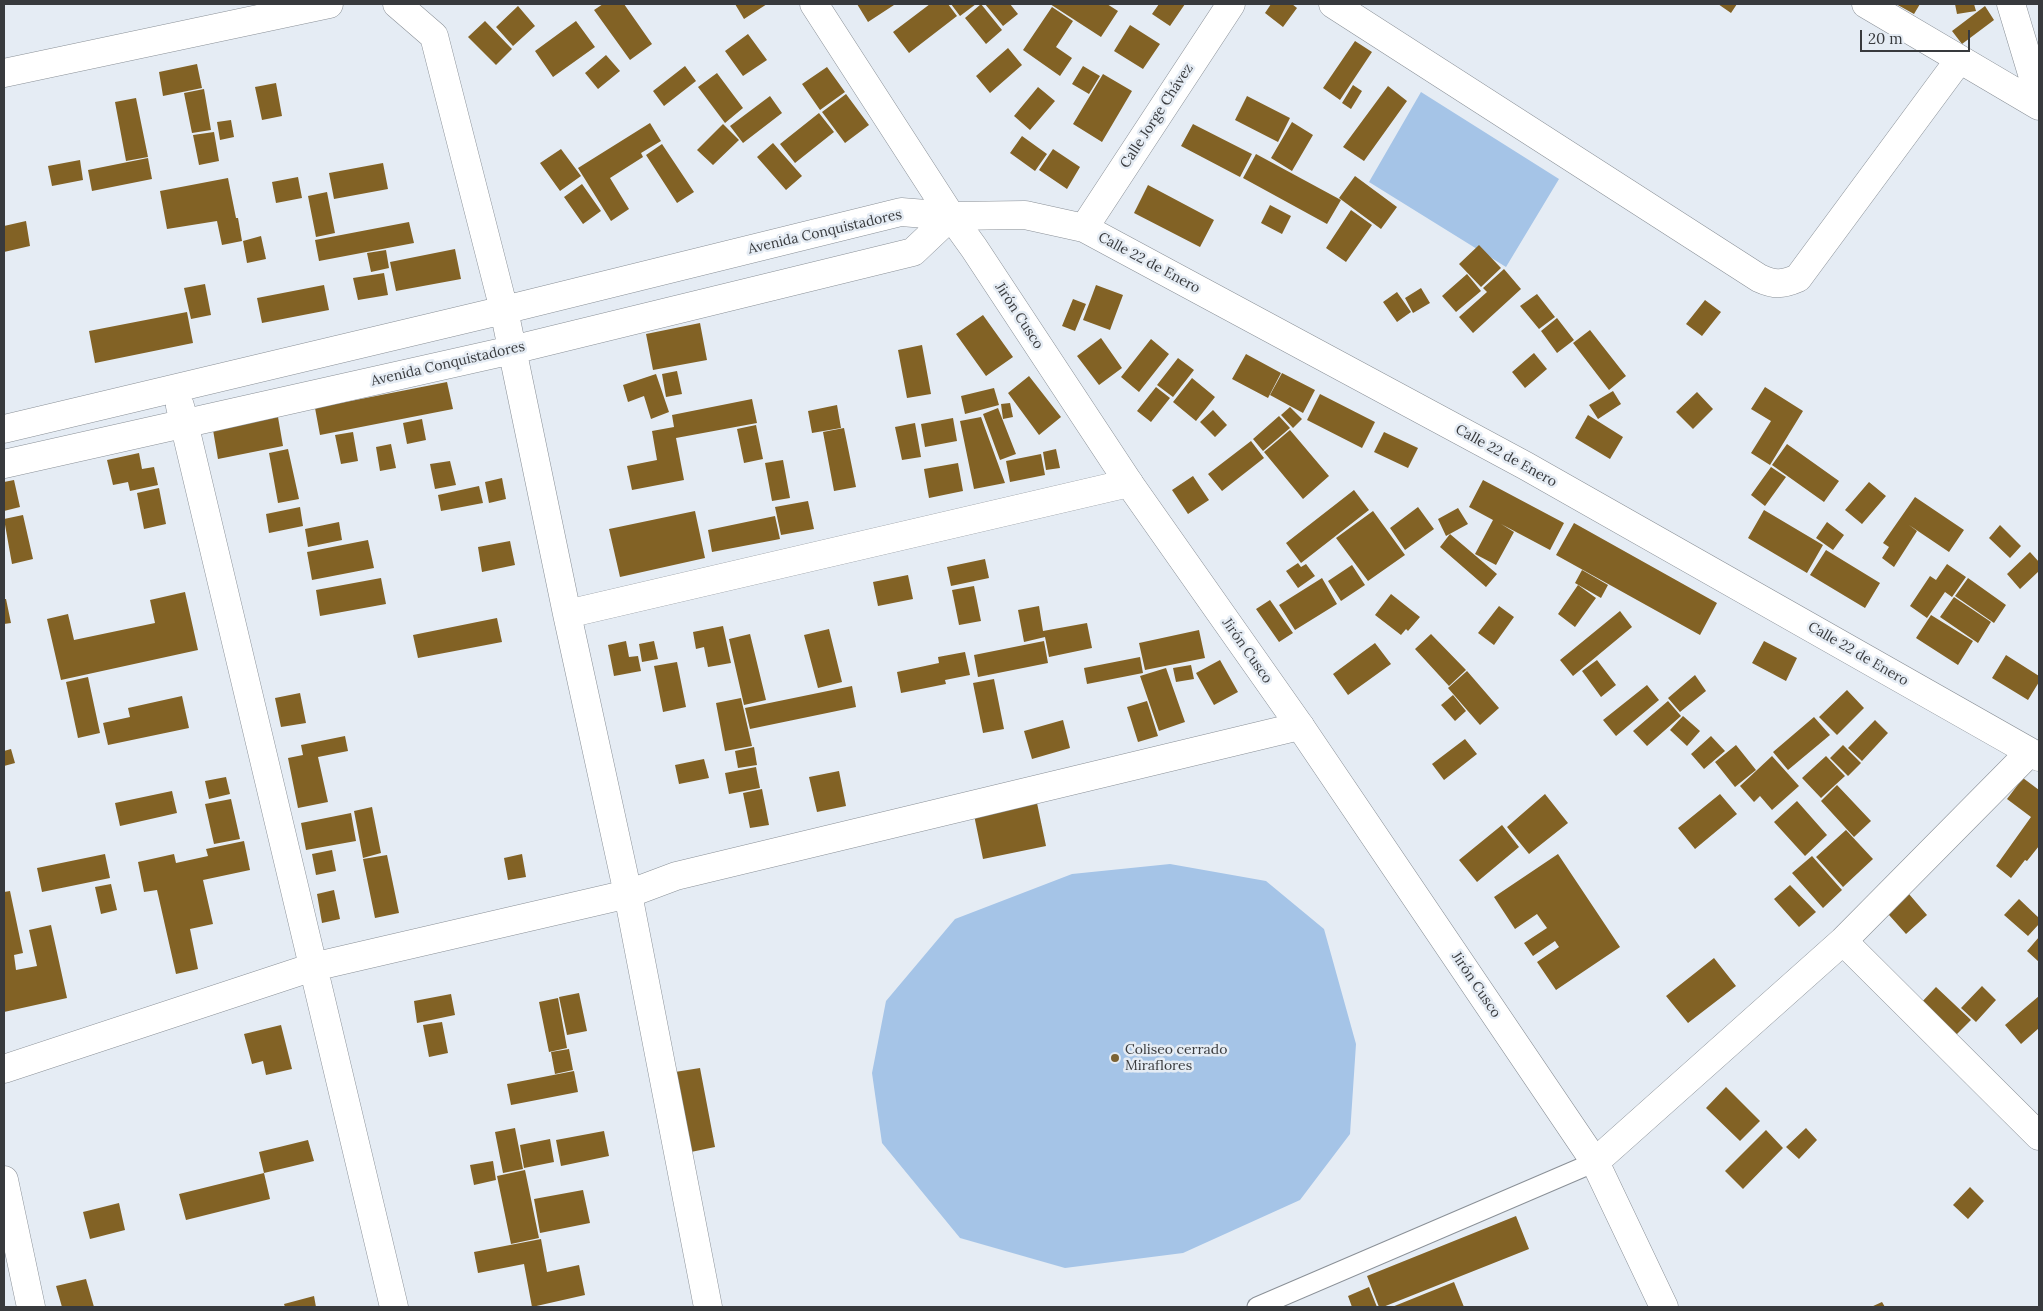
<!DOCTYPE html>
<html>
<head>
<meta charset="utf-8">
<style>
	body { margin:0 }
	#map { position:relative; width:2043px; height:1311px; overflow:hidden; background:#e5ecf4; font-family:Lora,serif }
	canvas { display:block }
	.frame { position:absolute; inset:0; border:5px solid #383a3d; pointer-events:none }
	.scale { position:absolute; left:1860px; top:30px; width:110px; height:22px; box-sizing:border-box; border:2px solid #383a3d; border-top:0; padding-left:6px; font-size:15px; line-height:18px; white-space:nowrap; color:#383a3d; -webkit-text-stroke:4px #e5ecf4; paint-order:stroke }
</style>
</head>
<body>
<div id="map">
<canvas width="2043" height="1311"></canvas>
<div class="frame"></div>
<div class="scale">20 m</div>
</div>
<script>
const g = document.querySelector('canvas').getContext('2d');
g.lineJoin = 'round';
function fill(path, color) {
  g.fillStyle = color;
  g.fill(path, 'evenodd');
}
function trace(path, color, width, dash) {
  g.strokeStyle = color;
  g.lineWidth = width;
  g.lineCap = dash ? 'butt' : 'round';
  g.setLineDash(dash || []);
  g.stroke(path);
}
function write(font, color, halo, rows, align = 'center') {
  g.font = font + ' Lora,serif';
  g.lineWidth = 5;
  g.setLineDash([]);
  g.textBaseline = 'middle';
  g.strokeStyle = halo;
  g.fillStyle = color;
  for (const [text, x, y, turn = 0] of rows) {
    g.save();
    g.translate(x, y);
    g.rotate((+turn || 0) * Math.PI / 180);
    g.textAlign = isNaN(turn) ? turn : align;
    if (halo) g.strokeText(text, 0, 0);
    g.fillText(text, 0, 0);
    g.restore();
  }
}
fill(new Path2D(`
	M1421 92 1559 179 1506 267 1369 182Z
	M1170 864 1266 881 1324 929 1356 1044 1350 1134 1300 1200 1183 1253 1065 1268 960 1238 882 1143 872 1073 886 1001 955 919 1072 874Z`), '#a5c4e7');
fill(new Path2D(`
	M603 4H624L652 44 630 60 594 10Z
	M735 4H767L744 19Z
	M857 4H893L894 5 868 22Z
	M930 4H948L957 16 909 53 893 32Z
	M951 4H976L960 16Z
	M981 4 1002 30 986 44 965 18Z
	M985 4H1010L1018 14 1003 26Z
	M1050 4H1107L1118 11 1101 37Z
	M1159 4H1185L1170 26 1152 14Z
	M1271 4H1292L1297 8 1283 27 1265 13Z
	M1718 4H1737L1731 13Z
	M1896 4H1920L1914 14Z
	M1955 4H1974L1976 11 1957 14Z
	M518 6 535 26 513 46 496 27Z
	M1985 6 1994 20 1962 44 1952 31Z
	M1052 7 1073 21 1056 47 1072 58 1060 76 1023 50Z
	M485 21 512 49 496 65 468 37Z
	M576 21 595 47 553 77 535 51Z
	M1130 25 1160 44 1143 69 1114 51Z
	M748 34 767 60 743 76 725 51Z
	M1355 41 1372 52 1340 100 1323 88Z
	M1008 48 1022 65 990 93 976 76Z
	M606 55 620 71 598 89 585 73Z
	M197 64 202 88 163 96 159 72Z
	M685 66 696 81 664 106 653 91Z
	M1083 66 1100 76 1089 94 1072 84Z
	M827 67 845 92 820 110 802 84Z
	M717 73 743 108 725 123 698 87Z
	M1103 74 1132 91 1102 142 1073 124Z
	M276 83 282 116 262 120 255 87Z
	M1353 85 1362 91 1351 109 1342 103Z
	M1388 86 1407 101 1364 161 1343 147Z
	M1038 87 1055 101 1030 130 1014 116Z
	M204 89 211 130 192 133 184 93Z
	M846 94 869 125 845 143 822 112Z
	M770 96 782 113 743 143 730 126Z
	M1247 96 1290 118 1278 142 1235 120Z
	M136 98 148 157 126 161 115 102Z
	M819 113 834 132 795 163 780 144Z
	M231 120 234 137 220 140 217 122Z
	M1292 122 1313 135 1292 171 1271 158Z
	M650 123 661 141 641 153 643 157 610 178 629 209 611 221 578 168Z
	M723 124 739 140 713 165 697 150Z
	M1193 124 1252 154 1240 177 1181 146Z
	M214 132 219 161 199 165 193 135Z
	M1022 136 1047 154 1035 171 1010 153Z
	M773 143 802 176 786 190 757 157Z
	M662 144 694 192 677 203 646 155Z
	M561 149 581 176 560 191 540 163Z
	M1053 149 1080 167 1067 189 1039 170Z
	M1256 154 1341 200 1327 224 1243 178Z
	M148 158 152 179 92 191 88 170Z
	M80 160 83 180 52 186 48 166Z
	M383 163 388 189 334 199 329 173Z
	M1355 176 1397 207 1381 229 1339 198Z
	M298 177 302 198 276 203 272 182Z
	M228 178 236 218H238L242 241 222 245 217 221 167 229 160 191Z
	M582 184 601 211 583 224 564 197Z
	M1148 185 1214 220 1200 247 1134 213Z
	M327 192 335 233 316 237 308 196Z
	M1270 205 1291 216 1282 234 1261 223Z
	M1351 210 1372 225 1346 262 1326 248Z
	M26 221 30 246 4 252V226Z
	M409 222 414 243 319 261 315 240Z
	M261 236 266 259 247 263 243 241Z
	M1479 245 1501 268 1481 287 1459 264Z
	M455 249 461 279 396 291 390 262Z
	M386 250 389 268 371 272 367 253Z
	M1504 269 1521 289 1473 333 1459 317 1487 292 1483 288Z
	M384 273 388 295 358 300 353 278Z
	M1467 274 1481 291 1456 312 1442 296Z
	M205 284 211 315 191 319 184 288Z
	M324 285 329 310 262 323 257 298Z
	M1096 285 1123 295 1110 330 1083 320Z
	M1421 288 1430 303 1413 313 1405 298Z
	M1397 292 1411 312 1397 322 1383 302Z
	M1537 294 1555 317 1539 329 1520 306Z
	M1073 299 1086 304 1075 331 1062 326Z
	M1705 300 1721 312 1702 336 1686 324Z
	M187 312 193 343 95 363 89 331Z
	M983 315 1013 357 986 376 956 334Z
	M1557 318 1574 340 1557 353 1541 331Z
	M700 323 707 360 653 370 646 334Z
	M1590 330 1626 376 1609 390 1573 343Z
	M1101 338 1122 368 1099 385 1077 356Z
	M1151 339 1169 354 1139 392 1121 377Z
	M922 345 931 394 907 398 898 350Z
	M1534 353 1547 369 1525 388 1512 372Z
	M1246 354 1281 373 1268 398 1232 379Z
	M1178 358 1194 370 1173 397 1157 385Z
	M677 371 682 394 666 397 662 374Z
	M1282 373 1315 390 1303 413 1270 395Z
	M656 374 669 412 651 419 644 396 628 402 623 385Z
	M1029 376 1061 417 1039 435 1008 393Z
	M1192 378 1215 397 1196 421 1173 402Z
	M447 382 453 409 320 435 315 408Z
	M1156 387 1170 398 1151 422 1137 411Z
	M1765 387 1803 411 1770 465 1751 453 1771 421 1751 409Z
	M994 388 999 405 965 414 961 396Z
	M1613 391 1621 404 1598 419 1589 405Z
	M1697 392 1713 409 1693 429 1676 412Z
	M1320 394 1375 422 1362 448 1307 420Z
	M752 399 757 423 676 438 684 480 632 490 627 466 657 460 652 431 674 427 672 415Z
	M1010 403 1013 417 1003 419 1001 404Z
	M837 405 841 428 812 433 808 411Z
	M1290 407 1302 419 1293 428 1281 415Z
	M998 408 1016 454 1000 460 983 414Z
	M1213 410 1227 425 1215 437 1200 422Z
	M1588 415 1623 437 1610 459 1575 438Z
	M1279 416 1290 428 1263 451 1253 439Z
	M278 417 283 446 218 459 213 430Z
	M981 417 1005 483 974 489 960 421Z
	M953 418 957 441 925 447 921 424Z
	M422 419 426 440 407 444 403 423Z
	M915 423 921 457 902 460 895 427Z
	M756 425 763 459 744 463 737 429Z
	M844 428 856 487 834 491 823 432Z
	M1290 430 1329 476 1303 499 1264 452Z
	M353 432 358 461 341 464 335 435Z
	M1384 432 1418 448 1408 468 1374 452Z
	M1251 441 1264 458 1222 491 1208 474Z
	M391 444 396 468 380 471 376 447Z
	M1787 444 1839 481 1824 502 1772 465Z
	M288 449 299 499 278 503 269 453Z
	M1056 449 1060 468 1046 470 1043 452Z
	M139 453 142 469 154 467 158 485 130 491 128 482 113 485 107 460Z
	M1041 454 1045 475 1010 482 1006 461Z
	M783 460 790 498 772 501 765 463Z
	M450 461 456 485 435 489 430 464Z
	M958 463 963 491 929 498 924 469Z
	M1771 467 1786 477 1765 506 1751 495Z
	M1193 476 1209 500 1188 514 1172 490Z
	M502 478 506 499 489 503 485 482Z
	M14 480 20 507 4 511V482Z
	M1483 480 1564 523 1550 550 1501 524 1514 532 1496 565 1475 554 1493 520 1469 507Z
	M1869 482 1886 496 1862 524 1845 510Z
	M479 486 483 503 441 511 438 495Z
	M159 488 166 524 144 529 137 493Z
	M1354 490 1369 510 1301 563 1286 543Z
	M1915 497 1964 530 1949 552 1909 525 1917 531 1894 567 1882 558 1889 547 1883 543Z
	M808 501 814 529 781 535 775 507Z
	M300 507 303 526 269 533 266 514Z
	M1418 507 1434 529 1405 550 1390 528Z
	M1458 508 1468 524 1446 536 1438 519Z
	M1764 510 1823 545 1807 573 1748 538Z
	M695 511 705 558 620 577 609 529Z
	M1373 511 1405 555 1368 581 1336 538Z
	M23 515 33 559 12 564 4 519Z
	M775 516 780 539 712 552 708 530Z
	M339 522 342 540 308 547 305 529Z
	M1827 522 1844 535 1833 550 1816 538Z
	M1574 523 1717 603 1700 635 1556 555Z
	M2000 525 2021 546 2010 558 1989 538Z
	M1450 534 1497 574 1486 587 1440 547Z
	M368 540 374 568 312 580 307 552Z
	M510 541 515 565 482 572 478 547Z
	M1826 550 1880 583 1865 608 1810 575Z
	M2030 552 2039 562V571L2020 589 2007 574Z
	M985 559 989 578 951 586 947 567Z
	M1298 563 1301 567 1306 564 1315 576 1298 588 1286 571Z
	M1947 564 1966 577 1952 597 1945 592 1927 618 1910 606 1930 576 1936 580Z
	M1352 565 1365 585 1341 601 1328 581Z
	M1582 570 1608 585 1601 598 1575 583Z
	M908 575 913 599 878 606 873 582Z
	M381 578 386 604 320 616 316 590Z
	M1322 578 1337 604 1295 630 1279 605Z
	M1968 578 2006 605 1994 623 1955 596Z
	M1578 585 1596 598 1575 627 1558 614Z
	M974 586 981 621 959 625 952 590Z
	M185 592 198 650 61 680 47 619 68 614 74 640 155 623 150 600Z
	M1391 594 1420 617 1408 631 1406 629 1401 635 1375 615Z
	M1954 597 1991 622 1978 643 1940 617Z
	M4 599H6L11 623 4 624Z
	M1270 600 1293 633 1279 642 1256 609Z
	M1039 606 1043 631 1087 623 1092 648 1049 657 1045 637 1024 642 1018 610Z
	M1499 606 1514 617 1494 645 1478 633Z
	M1620 611 1632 627 1573 676 1560 660Z
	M1931 615 1973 641 1958 665 1916 638Z
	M497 618 502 642 418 658 413 635Z
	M723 626 731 663 708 667 704 647 696 649 693 632Z
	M829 629 842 682 818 688 804 635Z
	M1199 630 1205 658 1145 670 1139 643Z
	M750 634 766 700 744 705 729 639Z
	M1431 634 1466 670 1449 686 1415 649Z
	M626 641 629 657 638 656 641 671 614 676 608 645Z
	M654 641 658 659 642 662 639 644Z
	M1044 641 1048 663 978 677 974 655Z
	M1764 641 1797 658 1786 681 1752 663Z
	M1375 643 1391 664 1348 695 1333 674Z
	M965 652 970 675 945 680 946 684 901 693 897 672 939 663 938 657Z
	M2006 655 2039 676V682L2028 700 1992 678Z
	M1140 657 1143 673 1087 684 1084 668Z
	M1220 660 1238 692 1214 705 1196 673Z
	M1597 660 1616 685 1601 697 1582 671Z
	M677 662 686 707 663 712 654 666Z
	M1191 665 1194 679 1176 682 1173 668Z
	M1166 668 1185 722 1159 731 1140 676Z
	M1467 671 1499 708 1480 725 1448 688Z
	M1695 675 1706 691 1680 712 1668 698Z
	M88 677 100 733 78 738 66 682Z
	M994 679 1004 729 983 733 973 683Z
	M1647 685 1659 700 1616 736 1603 720Z
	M852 686 856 707 750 729 745 708Z
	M1847 690 1864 708 1837 735 1819 717Z
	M300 693 306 723 281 727 275 698Z
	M1453 695 1466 711 1455 721 1441 705Z
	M182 696 189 728 108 745 103 723 130 717 128 708Z
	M741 698 752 746 725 751 716 703Z
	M1147 701 1158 736 1138 742 1127 707Z
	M1668 701 1681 716 1647 746 1633 731Z
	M1683 716 1700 731 1687 746 1670 730Z
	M1814 717 1830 735 1788 770 1773 752Z
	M1063 720 1070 748 1032 759 1024 731Z
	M1875 720 1888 733 1862 761 1848 748Z
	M345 736 348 751 318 757 328 802 298 808 288 758 303 755 301 745Z
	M1711 736 1725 751 1704 769 1691 754Z
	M1465 739 1477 754 1444 780 1432 764Z
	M1736 745 1756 770 1735 787 1715 762Z
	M1843 745 1861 763 1848 776 1830 758Z
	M754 747 757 765 738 768 735 751Z
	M11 749 15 763 4 766V751Z
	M1772 756 1799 786 1772 810 1760 796 1754 802 1740 786Z
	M1826 756 1845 776 1821 798 1802 778Z
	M704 759 709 778 679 784 675 765Z
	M756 767 760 788 729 794 725 773Z
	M839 771 846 806 817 812 809 777Z
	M226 777 230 794 209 799 205 781Z
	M2023 778 2039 790V846L2027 861 2025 860 2011 878 1996 866 2031 817 2007 799Z
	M1837 785 1871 821 1854 837 1821 801Z
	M762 789 769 825 750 828 743 793Z
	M172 791 177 813 120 826 115 803Z
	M1545 794 1568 823 1529 854 1507 827Z
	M1720 794 1737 814 1695 849 1678 828Z
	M231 799 240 839 214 844 205 804Z
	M1797 801 1827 835 1805 856 1774 822Z
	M1037 803 1046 846 983 859 974 815Z
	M372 807 381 853 363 858 354 811Z
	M351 813 356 841 306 850 301 823Z
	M1502 825 1519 847 1477 882 1459 860Z
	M1846 830 1873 859 1843 887 1816 857Z
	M244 841 250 870 203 880 213 924 190 929 198 969 176 974 157 890 144 892 138 862 174 854 176 863 208 856 206 849Z
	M332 850 336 871 316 875 312 854Z
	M105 854 110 878 42 892 37 868Z
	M522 854 526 877 508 880 504 858Z
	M1558 854 1620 947 1556 990 1537 962 1559 947 1555 941 1533 956 1524 943 1547 928 1537 914 1515 929 1494 897Z
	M387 855 399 913 375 918 363 859Z
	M1812 856 1842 890 1823 908 1792 873Z
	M111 884 117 910 101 914 95 887Z
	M1790 885 1816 912 1799 927 1774 899Z
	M1903 887 1927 915 1906 934 1881 906Z
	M334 890 340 919 322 923 317 894Z
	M10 891 23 953 14 955 16 970 37 966 29 930 51 925 67 998 4 1012V892Z
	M2019 899 2039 918V924L2028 936 2004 915Z
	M2039 937V962L2027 951Z
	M1714 958 1736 986 1688 1023 1666 996Z
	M1982 986 1996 1000 1976 1022 1961 1008Z
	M1936 987 1971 1020 1954 1037 1920 1004Z
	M579 993 587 1031 567 1035 559 997Z
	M451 994 455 1015 417 1023 414 1001Z
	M2039 996V1028L2021 1044 2005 1025Z
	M558 998 567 1048 549 1052 539 1002Z
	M442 1022 448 1053 429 1057 423 1025Z
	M281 1025 292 1069 266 1075 263 1061 252 1064 244 1034Z
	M569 1049 573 1070 555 1074 551 1052Z
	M700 1068 715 1147 691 1152 675 1072Z
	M574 1071 578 1092 511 1105 507 1084Z
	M1726 1087 1760 1121 1740 1141 1706 1108Z
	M515 1128 523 1169 503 1173 495 1132Z
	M1806 1128 1817 1140 1799 1159 1786 1147Z
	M1766 1130 1783 1148 1743 1189 1725 1171Z
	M604 1131 609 1156 561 1166 556 1140Z
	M550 1139 554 1162 524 1168 520 1145Z
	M308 1140 314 1161 264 1173 259 1152Z
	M493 1161 496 1180 474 1185 470 1165Z
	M525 1170 539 1238 511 1244 497 1176Z
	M264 1173 270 1199 186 1220 179 1194Z
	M1970 1187 1984 1201 1968 1219 1953 1205Z
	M583 1190 590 1223 540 1233 534 1199Z
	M119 1203 125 1230 90 1239 83 1212Z
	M1516 1216 1529 1249 1383 1307H1379L1367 1276Z
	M541 1239 547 1272 579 1265 585 1295 532 1307 524 1264 478 1273 474 1252Z
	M86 1279 94 1307H62L56 1286Z
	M1454 1282 1464 1307H1392Z
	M1369 1287 1377 1307H1352L1348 1296Z
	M314 1296 316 1307H285L284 1304Z
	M1882 1302 1885 1307H1871Z`), '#826225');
const lane = new Path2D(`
	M1257 1307 1595 1162`);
const street = new Path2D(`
	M397 4 434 36 504 310 567 614 628 894 708 1307
	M1333 4 1759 278C1774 285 1782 285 1798 278L1959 60
	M1866 4 2039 106
	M2011 4 2039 97
	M4 73 329 4
	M1084 228 1231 4
	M180 406 394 1307
	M4 429 504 310 901 212 951 216 1025 215 1084 228 1526 466 2039 757
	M4 464 512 350 913 252 951 216
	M567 614 1129 483
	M1843 941 2039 1136
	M4 1069 313 967 628 894 676 876 1300 726
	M1595 1162 1843 941 2030 752
	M4 1180 31 1307`);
const secondary = new Path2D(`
	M814 4 951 216 974 248 1129 483 1300 726 1595 1162 1664 1307`);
trace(lane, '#8a9097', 21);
trace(street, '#8a9097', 29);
trace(secondary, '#8a9097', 29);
trace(lane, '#fff', 19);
trace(street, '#fff', 28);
trace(secondary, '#fff', 28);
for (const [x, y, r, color] of [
	[1115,1058,5,"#7c6334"]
]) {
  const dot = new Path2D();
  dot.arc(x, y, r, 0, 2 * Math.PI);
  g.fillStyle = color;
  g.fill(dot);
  trace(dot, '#e5ecf4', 2);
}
write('14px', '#383a3d', '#e5ecf4', [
	["Calle Jorge Chávez",1157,116,-57],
	["Avenida Conquistadores",825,232,-13],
	["Calle 22 de Enero",1149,263,28],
	["Jirón Cusco",1019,316,57],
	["Avenida Conquistadores",448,364,-13],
	["Calle 22 de Enero",1506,456,29],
	["Jirón Cusco",1247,651,55],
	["Calle 22 de Enero",1858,654,30],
	["Jirón Cusco",1476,985,56]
]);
write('14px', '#383a3d', '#e5ecf4', [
	["Coliseo cerrado",1125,1050],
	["Miraflores",1125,1066]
], 'left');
</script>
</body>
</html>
